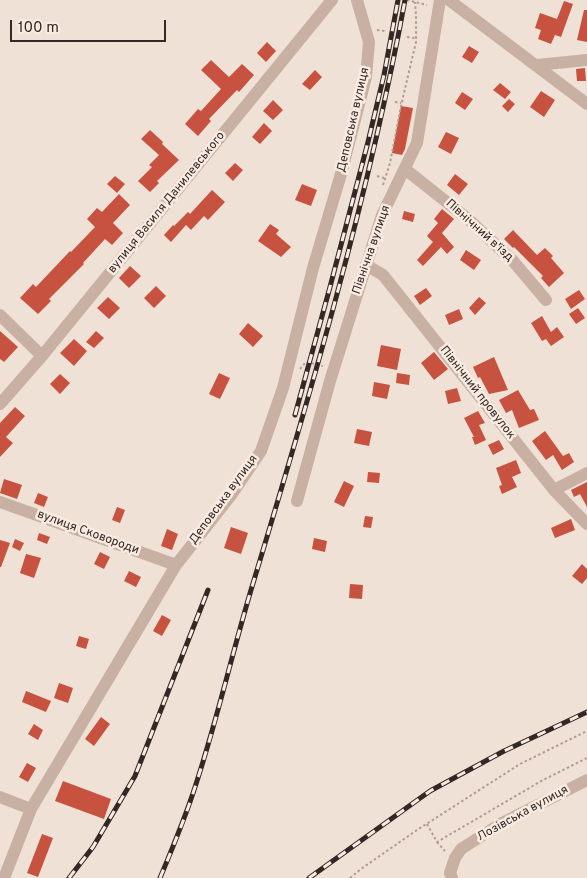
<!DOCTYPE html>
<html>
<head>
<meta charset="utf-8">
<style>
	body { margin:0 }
	#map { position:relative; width:587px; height:878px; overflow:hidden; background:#f0e1d7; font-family:Overpass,sans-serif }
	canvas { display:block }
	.scale { position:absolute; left:10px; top:20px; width:156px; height:22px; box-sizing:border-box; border:2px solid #332825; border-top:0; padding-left:6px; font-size:15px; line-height:18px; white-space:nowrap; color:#332825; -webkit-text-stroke:4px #f8ece2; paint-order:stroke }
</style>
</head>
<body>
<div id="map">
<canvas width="587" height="878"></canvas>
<div class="scale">100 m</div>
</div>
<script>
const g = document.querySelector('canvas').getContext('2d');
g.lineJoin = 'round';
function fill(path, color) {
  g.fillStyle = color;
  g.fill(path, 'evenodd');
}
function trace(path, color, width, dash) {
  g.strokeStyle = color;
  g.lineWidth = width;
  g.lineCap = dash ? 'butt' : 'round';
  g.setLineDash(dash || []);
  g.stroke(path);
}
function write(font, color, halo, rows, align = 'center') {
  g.font = font + ' Overpass,sans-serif';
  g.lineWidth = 5;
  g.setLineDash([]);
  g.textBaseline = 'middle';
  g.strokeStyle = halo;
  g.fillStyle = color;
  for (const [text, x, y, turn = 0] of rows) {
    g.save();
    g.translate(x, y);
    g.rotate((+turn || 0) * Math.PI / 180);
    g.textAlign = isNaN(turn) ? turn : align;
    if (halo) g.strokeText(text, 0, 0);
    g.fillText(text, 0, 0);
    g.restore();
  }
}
fill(new Path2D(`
	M564 1 573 4 561 37 555 35 551 44 538 39 541 30 535 28 540 13 557 19Z
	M584 10H587V42L577 40Z
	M267 42 276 51 266 62 257 53Z
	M469 46 479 52 472 63 462 57Z
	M211 60 229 77 242 64 254 75 239 92 237 90 209 119 211 121 198 136 185 124 198 109 201 111 221 89 201 70Z
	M585 68 586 81H577L576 69Z
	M315 70 322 77 310 90 302 84Z
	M500 83 511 92 505 99 493 90Z
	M541 91 555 100 544 117 530 107Z
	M462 92 473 99 465 110 455 103Z
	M509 99 515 104 508 112 502 106Z
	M273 100 283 110 273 120 263 111Z
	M401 106 413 108 405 149 402 155 392 153Z
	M264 123 272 131 260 144 252 137Z
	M150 130 163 142 162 144 179 160 157 181 159 183 150 192 138 181 152 167 149 165 159 155 141 139Z
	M446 132 459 138 451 154 438 147Z
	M235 163 243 170 233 181 225 173Z
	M455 174 468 184 459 195 447 185Z
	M115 176 125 184 117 193 107 184Z
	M302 184 317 190 311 206 295 200Z
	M212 190 225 202 208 220 204 216 191 230 186 225 171 242 164 235 173 225 174 226 188 212 190 214Z
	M119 194 130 205 113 223 123 233 112 245 105 239 83 263 84 264 49 299 51 301 38 314 20 298 33 284 36 287 70 251 71 252 95 227 87 219 97 208 102 212Z
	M442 209 454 219 442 233 454 247 447 254 441 247 423 266 417 260 433 242 427 236 438 223 434 219Z
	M404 211 415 214 413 222 402 219Z
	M270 224 279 230 276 234 291 247 281 257 258 241Z
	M513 230 537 255 545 248 553 256 551 258 564 273 549 287 541 278 543 276 514 247 513 248 504 239Z
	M466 250 481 260 474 270 460 260Z
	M130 266 141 276 129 288 119 278Z
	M156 286 166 296 154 308 144 298Z
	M426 288 432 296 420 305 414 296Z
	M579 290 585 299 571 309 565 299Z
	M108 297 120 308 109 319 97 308Z
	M479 297 486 303 475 315 469 308Z
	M578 308 585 318 576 324 569 314Z
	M459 309 463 319 449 325 445 315Z
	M542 316 551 332 557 327 564 337 551 346 546 339 542 341 531 323Z
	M248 323 263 336 253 347 239 334Z
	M0 331 18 347 4 362 0 359Z
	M96 331 104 338 94 348 86 342Z
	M74 339 87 351 74 366 60 353Z
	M381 345 401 349 397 370 377 366Z
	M434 352 448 369 434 380 421 363Z
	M494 357 508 390 489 394 480 377 478 378 473 367Z
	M219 373 230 378 220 399 209 394Z
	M397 373 410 375 409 385 396 383Z
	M60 374 70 383 60 394 50 384Z
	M374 382 390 385 387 399 372 396Z
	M457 388 461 401 448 404 445 391Z
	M518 390 530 410 534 409 539 420 519 428 512 410 506 413 499 400Z
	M15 407 25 416 6 437 13 443 0 457V423Z
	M478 411 485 423 479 425 486 440 475 445 472 437H474L464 418Z
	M357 429 372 432 369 446 354 443Z
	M545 431 563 456 569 453 574 462 562 470 553 455 546 460 532 441Z
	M499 440 504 449 493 455 488 445Z
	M516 460 521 473 512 477 517 487 502 494 499 486 502 485 496 468Z
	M368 472 380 473 379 483 367 482Z
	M4 479 22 485 17 499 0 493Z
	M344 481 354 486 344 507 334 502Z
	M587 482V507L580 494 574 497 571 490Z
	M38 493 48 497 44 507 34 503Z
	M117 507 125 510 120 523 112 520Z
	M365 516 373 517 371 528 363 527Z
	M571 519 575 530 555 538 551 528Z
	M231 527 248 533 241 554 224 548Z
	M167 529 178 534 172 550 161 546Z
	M39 533 50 537 47 544 37 540Z
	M314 538 327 541 325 552 312 549Z
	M15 539 24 543 20 551 12 547Z
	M0 540 10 543 1 567H0Z
	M100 552 110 557 104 569 94 564Z
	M26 554 41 558 34 578 20 573Z
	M582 564 587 569V578L582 584 572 576Z
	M129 571 141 577 136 587 124 581Z
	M350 584 363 585 362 599 349 598Z
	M162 615 171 620 162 636 153 631Z
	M79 636 89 639 86 649 76 646Z
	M59 683 73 688 68 703 54 698Z
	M26 691 51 701 46 712 22 702Z
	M101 717 110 724 94 746 85 739Z
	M34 724 43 730 38 740 28 734Z
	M27 763 36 768 28 782 19 777Z
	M63 781 111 799 104 819 55 801Z
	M42 834 53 838 38 877 27 873Z`), '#c6523f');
trace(new Path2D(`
	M407 0 427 5
	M377 30 385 31
	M407 37 415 38
	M395 102 401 103
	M377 176 384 178
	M383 185 390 163 401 106 416 42V16L415 2
	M300 369 306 362 323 366
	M427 824 437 842 543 780 587 758
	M437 842 445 851
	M350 878 361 869 417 830 520 764 587 731`), '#b49a8d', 2, [2.5, 2.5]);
trace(new Path2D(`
	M449 0 587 104
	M537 65 587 60
	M405 169 468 219 513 261 546 300
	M366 265 383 275 554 490 587 524
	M0 315 42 356
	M0 404 42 356 332 0
	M554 490 587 473
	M297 501 330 381 382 215 417 143 440 0
	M0 502 176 565
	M0 797 31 809
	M4 878 31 809 176 565 232 494 261 451 283 388 313 268 341 174 366 77 369 42 357 0
	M452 878 450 873 455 858 461 849 502 823 587 780`), '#c8b0a3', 12);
const rail = new Path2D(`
	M295 415 330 287 368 142 384 75 398 0
	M69 878 93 847 135 776 208 590
	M160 878C173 847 186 816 196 784 217 720 232 654 251 590 310 395 368 200 405 0
	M309 878 430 791 504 751 587 712`);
trace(rail, '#332825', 5);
trace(rail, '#f8ece2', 3, [9]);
write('12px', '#332825', '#f8ece2', [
	["Деповська вулиця",354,120,-77],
	["вулиця Василя Данилевського",167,203,-51],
	["Північний в'їзд",479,231,42],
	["Північна вулиця",372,250,-71],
	["Північний провулок",477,393,52],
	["Деповська вулиця",224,500,-54],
	["вулиця Сковороди",88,533,20],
	["Лозівська вулиця",523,814,-29]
]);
</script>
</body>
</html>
